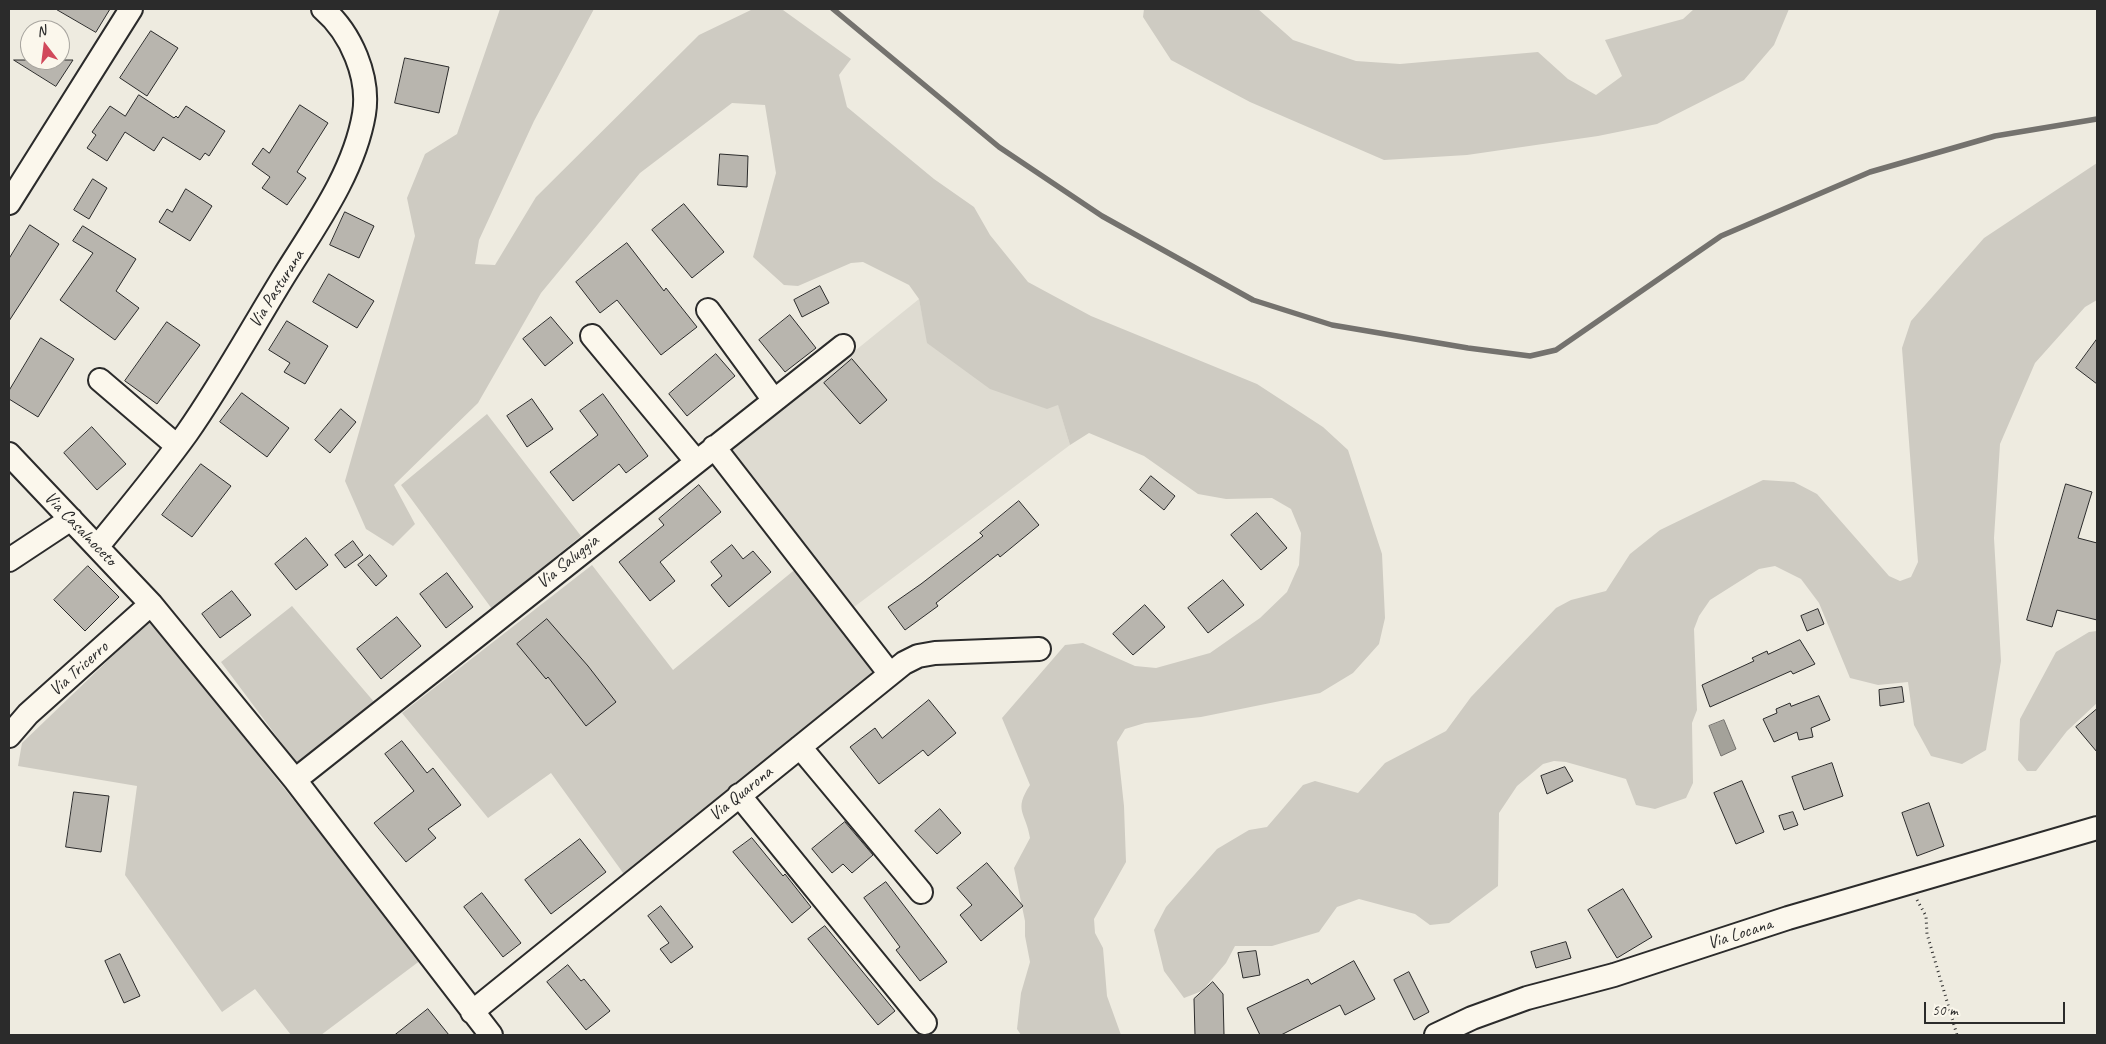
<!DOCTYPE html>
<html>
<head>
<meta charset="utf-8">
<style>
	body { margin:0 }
	#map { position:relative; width:2106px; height:1044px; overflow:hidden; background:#eeebe0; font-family:Caveat,sans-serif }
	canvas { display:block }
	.frame { position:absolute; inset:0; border:10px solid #2b2b2b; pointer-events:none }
	.north { position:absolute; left:20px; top:20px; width:50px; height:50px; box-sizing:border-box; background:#fbf7ec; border:1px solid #a8a59f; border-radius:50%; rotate:345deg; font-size:14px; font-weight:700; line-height:20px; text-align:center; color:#2b2b2b }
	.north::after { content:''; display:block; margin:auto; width:18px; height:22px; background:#d1495b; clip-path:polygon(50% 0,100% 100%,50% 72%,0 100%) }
	.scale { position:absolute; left:1924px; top:1002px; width:141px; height:22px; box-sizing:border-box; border:2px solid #2b2b2b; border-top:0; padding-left:6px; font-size:15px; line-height:18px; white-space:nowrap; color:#2b2b2b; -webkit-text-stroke:4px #fbf7ec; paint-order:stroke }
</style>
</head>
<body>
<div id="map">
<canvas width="2106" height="1044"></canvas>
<div class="frame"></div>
<div class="north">N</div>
<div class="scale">50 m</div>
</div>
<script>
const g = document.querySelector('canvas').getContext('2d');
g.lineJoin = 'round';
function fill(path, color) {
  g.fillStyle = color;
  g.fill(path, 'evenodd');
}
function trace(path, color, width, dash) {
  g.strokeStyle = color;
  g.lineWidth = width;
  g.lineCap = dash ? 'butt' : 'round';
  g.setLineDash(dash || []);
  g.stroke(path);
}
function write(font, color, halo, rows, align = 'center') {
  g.font = font + ' Caveat,sans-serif';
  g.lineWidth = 4;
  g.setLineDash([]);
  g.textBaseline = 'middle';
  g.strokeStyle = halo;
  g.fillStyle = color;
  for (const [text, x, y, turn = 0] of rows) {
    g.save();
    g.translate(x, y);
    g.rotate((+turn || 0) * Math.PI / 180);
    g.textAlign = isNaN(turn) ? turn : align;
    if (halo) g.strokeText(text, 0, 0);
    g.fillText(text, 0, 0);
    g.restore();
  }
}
fill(new Path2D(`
	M919 299 928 343 1058 404 1070 445 854 607 731 451Z`), '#dedbd1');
fill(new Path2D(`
	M500 9H594L534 121 479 240 475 264 495 265 536 197 699 35 753 9 783 10 851 59 839 75 847 107 934 179 974 207 990 235 1028 282 1091 316 1257 384 1323 427 1348 450 1382 554 1385 618 1379 644 1353 673 1320 693 1201 717 1145 723 1125 729 1117 742 1124 806 1126 862 1094 919 1095 933 1103 948 1107 996 1121 1035H1021L1017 1029 1021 993 1030 962 1025 936V921L1014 868 1030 838C1026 812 1013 811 1030 785L1002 718 1065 645 1083 643 1135 666 1156 668 1210 653 1260 618 1287 592 1299 565 1301 533 1291 509 1272 498 1226 499 1198 494 1144 456 1089 433 1070 445 1058 405 1047 409 990 389 927 343 919 299 909 285 863 262 851 263 798 286 784 285 753 257 776 173 765 105 732 103 640 173 541 293 478 403 394 485 415 524 393 546 366 529 345 481 415 236 407 198 425 154 457 134Z
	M1144 9H1258L1293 40 1356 61 1400 64 1538 52 1568 79 1596 95 1622 76 1605 40 1683 19 1694 9H1789L1774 45 1744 80 1657 124 1598 136 1467 155 1384 160 1250 102 1171 60 1143 17Z
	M2097 163V300L2085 307 2035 363 2000 444 1994 538 2001 661 1986 750 1962 764 1931 756 1914 725 1908 682 1878 685 1850 678 1819 603 1801 579 1775 566 1759 569 1710 600 1699 616 1694 629 1697 710 1692 723 1693 783 1686 798 1655 809 1636 805 1626 779 1566 762 1554 761 1543 764 1517 786 1499 813 1498 886 1449 923 1430 925 1415 914 1359 899 1337 907 1319 932 1272 946H1235L1226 963 1202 991 1184 998 1164 971 1154 930 1166 907 1217 849 1249 830 1267 827 1303 785 1315 781 1358 793 1385 763 1446 731 1471 697 1556 608 1571 600 1606 591 1630 554 1660 530 1763 480 1794 482 1817 494 1889 576 1900 581 1911 577 1918 562 1902 348 1911 321 1984 238Z
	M487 414 581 536 492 609 401 485Z
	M592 565 673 670 798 567 872 661 871 680 626 877 551 773 488 818 402 713Z
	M292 606 375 703 298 765 221 662Z
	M150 620 421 960 321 1035H291L255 989 222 1012 125 875 137 786 18 766 22 743Z
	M2097 631V703L2067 731 2036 771H2027L2018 760 2020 719 2056 652 2089 632Z`), '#cecbc2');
const water = new Path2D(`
	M1724 720 1736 749 1721 756 1709 726Z`);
fill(water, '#a4a29a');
trace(water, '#74726e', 1);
trace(new Path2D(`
	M833 9 999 147 1102 216 1253 300 1332 325 1468 348 1530 356 1556 350 1721 236 1870 172 1995 136 2097 119`), '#74726e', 5.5);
const building = new Path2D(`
	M56 9H110L96 32Z
	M151 31 178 48 147 96 120 78Z
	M405 58 449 67 439 113 395 103Z
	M14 60H73L56 86Z
	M139 95 174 118 176 116 178 118 186 106 225 131 209 156 205 153 200 160 163 137 154 151 125 132 107 161 87 148 96 135 92 132 110 106 125 116Z
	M300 105 328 123 297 172 306 178 287 205 262 188 270 177 252 164 263 148 269 153Z
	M720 154 748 156 747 187 718 185Z
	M93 179 107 188 89 219 74 210Z
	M186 189 212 206 190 241 159 222 167 209 172 212Z
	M684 204 724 252 692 278 652 230Z
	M345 212 374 226 359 258 330 245Z
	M30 225 59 244 9 321V259Z
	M83 226 136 259 116 291 139 308 115 340 60 300 93 253 73 241Z
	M627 243 664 291 666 288 697 327 661 355 617 300 600 313 576 282Z
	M329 274 374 301 357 328 313 302Z
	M820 286 829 303 802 317 794 300Z
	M790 315 816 348 785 372 759 340Z
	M551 317 573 343 545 366 523 339Z
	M287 321 328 346 305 384 284 372 290 363 269 350Z
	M167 322 200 345 157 404 125 381Z
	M41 338 74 359 38 417 9 399V391Z
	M2097 339V384L2076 368Z
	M716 354 735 376 687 416 669 394Z
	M852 359 887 400 860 424 824 383Z
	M242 393 289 428 267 457 220 422Z
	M603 394 648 456 626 473 619 464 573 501 550 472 598 435 580 411Z
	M532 399 553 429 527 447 507 416Z
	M341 409 356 422 330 453 315 440Z
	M92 427 126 464 97 490 64 453Z
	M201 464 231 486 192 537 162 515Z
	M1151 476 1175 496 1164 510 1140 490Z
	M2066 484 2092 492 2078 538 2097 543V620L2057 610 2052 627 2027 620Z
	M699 485 721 512 660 562 675 581 650 601 619 562 664 525 659 519Z
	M1019 501 1039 525 1000 557 998 554 936 603 938 606 905 630 888 607 921 584 983 536 980 533Z
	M1257 513 1287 548 1261 570 1231 535Z
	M306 538 328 565 296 590 275 564Z
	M353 541 363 555 345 568 335 555Z
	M732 545 743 559 753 551 771 572 729 607 711 585 722 576 711 562Z
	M370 555 387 576 376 586 358 565Z
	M88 566 119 597 85 631 54 600Z
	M447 573 473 607 446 628 420 594Z
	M1223 580 1244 605 1208 633 1188 608Z
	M232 591 251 615 220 638 202 614Z
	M1145 605 1165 627 1133 655 1113 634Z
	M1818 609 1824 624 1807 631 1801 616Z
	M397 617 421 646 381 679 357 649Z
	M547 619 588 666 616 702 586 726 548 677 546 679 517 644Z
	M1800 640 1815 664 1793 674 1791 671 1710 707 1702 685 1754 661 1752 658 1767 651 1768 654Z
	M1902 687 1904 702 1880 706 1879 690Z
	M1819 696 1830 720 1811 728 1813 737 1799 740 1797 732 1774 742 1763 719 1777 713 1776 709 1790 703 1791 706Z
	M929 700 956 733 928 756 923 750 879 784 850 747 875 728 882 738Z
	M2097 709V752L2076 727Z
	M402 741 427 773 433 768 461 805 428 829 436 838 406 862 374 823 414 791 385 754Z
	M1832 763 1843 796 1804 810 1792 777Z
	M1565 767 1573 781 1547 794 1541 776Z
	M1742 781 1764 832 1736 844 1714 793Z
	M74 792 109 796 101 852 66 847Z
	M1929 803 1944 846 1917 856 1902 813Z
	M940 809 961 833 937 854 915 831Z
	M1793 812 1798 825 1784 830 1779 816Z
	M845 822 873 855 852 873 843 864 832 873 812 849Z
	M752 838 783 876 785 874 811 907 792 923 733 852Z
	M580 839 606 872 551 914 525 880Z
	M987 863 1023 906 981 941 960 915 972 905 957 888Z
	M886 882 947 962 920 981 896 950 900 947 864 898Z
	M1623 889 1652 937 1617 958 1588 910Z
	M482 893 521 943 503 957 464 907Z
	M661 906 693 947 671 963 660 949 669 943 648 916Z
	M825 926 895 1011 878 1025 808 939Z
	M1566 942 1571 958 1536 968 1531 952Z
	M1256 951 1260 975 1243 978 1238 953Z
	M120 954 140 996 124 1003 105 961Z
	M1354 961 1375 999 1345 1015 1340 1005 1281 1035H1260L1247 1008 1308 979 1311 984Z
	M568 965 581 981 584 979 610 1011 586 1030 547 982Z
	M1409 972 1429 1012 1414 1020 1394 980Z
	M1213 982 1223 994 1224 1035H1195L1194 999Z
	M428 1009 449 1035H395Z`);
fill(building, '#b8b5ae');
trace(building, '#2b2b2b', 1);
const minor = new Path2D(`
	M9 203 131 9
	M708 310 773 399
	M592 336 696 461
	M100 380 177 446
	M714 447 890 674
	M9 454 151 604 295 780 491 1035
	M98 546C128 509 159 472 187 433 222 383 252 328 284 276 315 226 354 173 364 114 370 77 351 33 323 9
	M9 560 71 519
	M9 736 28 714 151 604
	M800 747 921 892
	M295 780 843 346
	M739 795 925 1023
	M472 1012 904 663 918 656 935 653 1039 649
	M1436 1035 1472 1018 1527 998 1614 975 1788 918 2097 828`);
trace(minor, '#2b2b2b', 26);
trace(new Path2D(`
	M1917 900 1926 916 1927 934 1957 1035`), '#2b2b2b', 3, [1, 4]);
trace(minor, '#fbf7ec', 22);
write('18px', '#2b2b2b', '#fbf7ec', [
	["Via Pasturana",277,289,-58],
	["Via Casalnoceto",80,529,46],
	["Via Saluggia",568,562,-39],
	["Via Tricerro",79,669,-42],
	["Via Quarona",741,794,-39],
	["Via Locana",1740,934,-18]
]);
</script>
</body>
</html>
